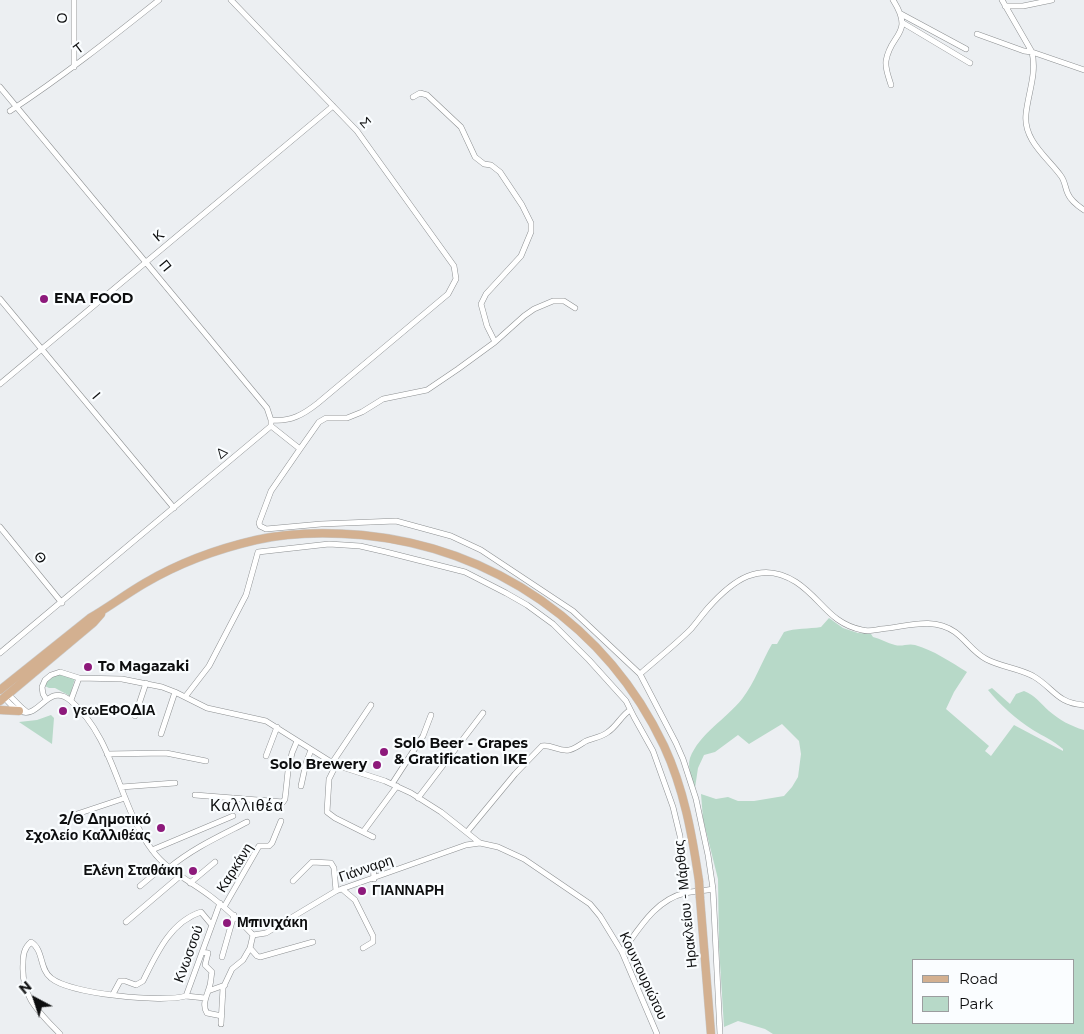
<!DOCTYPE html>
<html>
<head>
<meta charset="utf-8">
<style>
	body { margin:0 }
	#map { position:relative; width:1084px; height:1034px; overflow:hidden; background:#eceff2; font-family:Montserrat,sans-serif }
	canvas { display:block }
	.legend { position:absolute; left:912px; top:959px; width:162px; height:65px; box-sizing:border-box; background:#fafdff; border:1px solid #9b9d9f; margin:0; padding:6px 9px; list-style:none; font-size:15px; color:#0d0e0f }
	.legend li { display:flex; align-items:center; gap:10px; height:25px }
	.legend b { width:25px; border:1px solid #9b9d9f }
	.north { position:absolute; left:10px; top:974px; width:50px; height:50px; -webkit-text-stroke:4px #fafdff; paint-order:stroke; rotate:320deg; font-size:14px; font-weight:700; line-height:20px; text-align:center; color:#0d0e0f }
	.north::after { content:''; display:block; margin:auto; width:18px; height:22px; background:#0d0e0f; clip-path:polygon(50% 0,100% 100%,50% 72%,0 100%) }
</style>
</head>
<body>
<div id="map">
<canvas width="1084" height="1034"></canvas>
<ul class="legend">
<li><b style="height:6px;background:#d3b090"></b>Road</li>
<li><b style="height:14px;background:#b7d9c8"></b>Park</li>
</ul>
<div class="north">N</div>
</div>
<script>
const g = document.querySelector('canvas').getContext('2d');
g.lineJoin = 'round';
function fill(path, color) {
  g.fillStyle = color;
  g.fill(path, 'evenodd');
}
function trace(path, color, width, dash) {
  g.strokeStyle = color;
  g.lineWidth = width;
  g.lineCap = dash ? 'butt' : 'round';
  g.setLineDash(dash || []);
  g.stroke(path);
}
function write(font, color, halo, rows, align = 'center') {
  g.font = font + ' Montserrat,sans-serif';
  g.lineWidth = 4.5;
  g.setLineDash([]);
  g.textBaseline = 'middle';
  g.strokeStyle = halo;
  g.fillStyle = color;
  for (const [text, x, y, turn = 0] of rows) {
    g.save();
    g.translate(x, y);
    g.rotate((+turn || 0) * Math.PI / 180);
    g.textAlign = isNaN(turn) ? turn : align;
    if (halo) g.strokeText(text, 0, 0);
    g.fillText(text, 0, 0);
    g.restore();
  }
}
fill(new Path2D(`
	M829 618 843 628 858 633 871 634 873 637C881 639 887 643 895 645 902 647 908 643 915 645 933 650 951 662 967 672L954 692 946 709 989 746 985 751 991 756 1014 725 1063 751V749C1054 741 1043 736 1033 730 1016 719 1000 705 988 690L992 688 1010 704 1016 694 1024 691C1035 695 1040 703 1049 711 1060 720 1070 726 1084 730V1034H773L765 1029 738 1021 724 1027 719 947 718 879 703 819 701 794 716 799 728 797 738 801H754L784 796 792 787 798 777 801 754 799 741 782 724 749 744 738 735 715 752 704 755 698 768 695 788C692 779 687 767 690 758 699 734 726 719 742 699 755 682 761 663 772 644H777L784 632C795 628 809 629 821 627ZM913 960H1073V1023H913Z
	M63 673 75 678 70 696 55 688H49L45 686 49 676Z
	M51 715 54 718 52 744 19 722 37 720Z`), '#b7d9c8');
const street = new Path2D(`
	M1002 0 1032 52C1037 74 1028 93 1026 114 1023 140 1047 157 1061 176 1065 181 1065 188 1068 194 1071 201 1078 206 1084 210
	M1005 6H1023L1052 0
	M901 14 966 49
	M903 23 970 63
	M977 34 1024 51 1032 52 1084 70
	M74 67V0
	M891 85C889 78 885 69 886 61 890 33 915 35 893 0
	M0 87 267 408 271 420
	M413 97 420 93 427 95 461 127 475 157 484 164 491 165 500 172 522 205 531 223V232L521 256 486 294 481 304 487 326 495 342
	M10 111C62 77 110 39 159 0
	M0 299 174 508
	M0 384 333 106
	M271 426 300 449 319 422 326 418H347L362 412 383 399 427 390 458 369 495 342 524 316 534 309 553 301H564L575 308
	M300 449 271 491 259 523 260 526 266 529 321 524 396 521 451 536 481 550 573 611 640 674 676 743 683 759 696 799 708 855 713 889 720 1034
	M0 527 62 603
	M0 653 271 426V420C290 422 303 415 318 403L448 294 456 279 454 266 357 131 231 0
	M640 674C657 659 675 645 691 629 697 622 702 615 708 608 732 581 760 559 796 582 822 599 829 623 862 630 869 632 875 630 881 629 906 627 932 616 955 632 966 640 973 652 986 659 1001 667 1018 668 1033 676 1054 688 1056 703 1084 705
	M8 694 22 708 27 712
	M4 697C8 702 12 707 18 710 39 723 47 680 71 701 115 739 118 804 152 850 168 872 193 882 214 899 228 910 241 922 253 935L266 933 336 891 466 845 480 843
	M185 697 209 666 246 595 258 552 329 544 360 546 386 552 465 572 506 593 527 605 553 624 589 660 626 701 634 717 653 751 673 807 680 836 683 872 682 894
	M46 699 43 694 42 687 45 680 51 675 60 672 79 678 122 679 162 687 175 692 207 708 266 721 336 765 385 781 411 793 441 812 480 843 498 847 524 859 590 904 600 916 622 952 657 1034
	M71 700 79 678
	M135 716 146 683
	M161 734 175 692
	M107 754 166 753 206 761
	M266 756 277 727
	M332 763 371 705
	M336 765 329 779 327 812 335 818 373 837
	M392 784 423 736 431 715
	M301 786 306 763 311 750
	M121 787 175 783
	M195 795 283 802 285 799 288 771 292 753 297 741
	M418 798 483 713
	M74 815 125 798
	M363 832 397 786
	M467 832 515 774 542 746C551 744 559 752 569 750 575 749 581 744 586 741 593 738 602 737 608 732 617 726 621 716 630 710
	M152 850 233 816
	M373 864 374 879
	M169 868C193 848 220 836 247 822
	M293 881 312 862 331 863 334 868 336 891
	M190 883 215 862
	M140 886 165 865
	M342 889 355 900 373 936V942L363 948
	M224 907 259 846H269L272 843 281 821
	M126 922 180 876
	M250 948 257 956 260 957 313 942
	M202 952 208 953 205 965 212 972C211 976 211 981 210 985 208 994 201 1004 207 1013L222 1016
	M622 952C639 929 655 900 685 893 694 891 704 891 713 889
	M222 957 234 915
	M208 991 225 985
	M113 994 120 981H125L136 985 143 981C156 955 170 922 201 912L211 924
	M186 996 205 998
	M221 1024 223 988 232 969 243 960 250 948 253 935
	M60 1034C39 1012 21 997 23 964 23 955 24 948 31 942 44 950 39 969 51 978 70 994 163 1003 186 996L220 903`);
const primary = new Path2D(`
	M0 690 90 618C109 607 126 594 145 583 179 563 217 549 256 540 291 532 326 532 362 535 494 548 607 626 664 746 684 789 692 834 699 881
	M0 701 93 623 101 614
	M0 710 19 711
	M700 898 711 1034`);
trace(street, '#8c8f91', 6);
trace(primary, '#cacaca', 9);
trace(street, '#fff', 5);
trace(primary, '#d3b090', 8);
const primaryBridge = new Path2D(`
	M699 881 700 898`);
trace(primaryBridge, '#cacaca', 9, []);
trace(primaryBridge, '#d3b090', 8);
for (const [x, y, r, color] of [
	[44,299,5,"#8d197b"],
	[88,667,5,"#8d197b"],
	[63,711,5,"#8d197b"],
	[384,752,5,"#8d197b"],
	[377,765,5,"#8d197b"],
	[161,828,5,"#8d197b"],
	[193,871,5,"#8d197b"],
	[362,891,5,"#8d197b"],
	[227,923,5,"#8d197b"]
]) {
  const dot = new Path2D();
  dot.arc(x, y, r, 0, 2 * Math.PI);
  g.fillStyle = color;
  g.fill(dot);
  trace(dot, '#fafdff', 2);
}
write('14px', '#0d0e0f', '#fafdff', [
	["Ο",63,18,-90],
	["Τ",79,49,-37],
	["Σ",365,123,49],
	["Κ",159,236,-40],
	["Π",165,266,51],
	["Ι",96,396,50],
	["Δ",222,453,-40],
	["Θ",40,558,51],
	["Καρκάνη",235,868,-58],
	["Γιάνναρη",366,869,-19],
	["Ηρακλείου - Μάρθας",686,904,-96],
	["Κνωσσού",189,954,-70],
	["Κουντουριώτου",643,976,65]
]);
write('bold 14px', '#0d0e0f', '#fafdff', [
	["ENA FOOD",54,299],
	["To Magazaki",98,667],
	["γεωΕΦΟΔΙΑ",73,711],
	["Solo Beer - Grapes",394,744],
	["& Gratification IKE",394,760],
	["Solo Brewery",367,765,"right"],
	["2/Θ Δημοτικό",151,820,"right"],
	["Σχολείο Καλλιθέας",151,836,"right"],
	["Ελένη Σταθάκη",183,871,"right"],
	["ΓΙΑΝΝΑΡΗ",372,891],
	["Μπινιχάκη",237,923]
], 'left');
g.letterSpacing = '1px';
write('16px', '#0d0e0f', '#fafdff', [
	["Καλλιθέα",247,806]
]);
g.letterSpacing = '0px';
</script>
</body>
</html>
